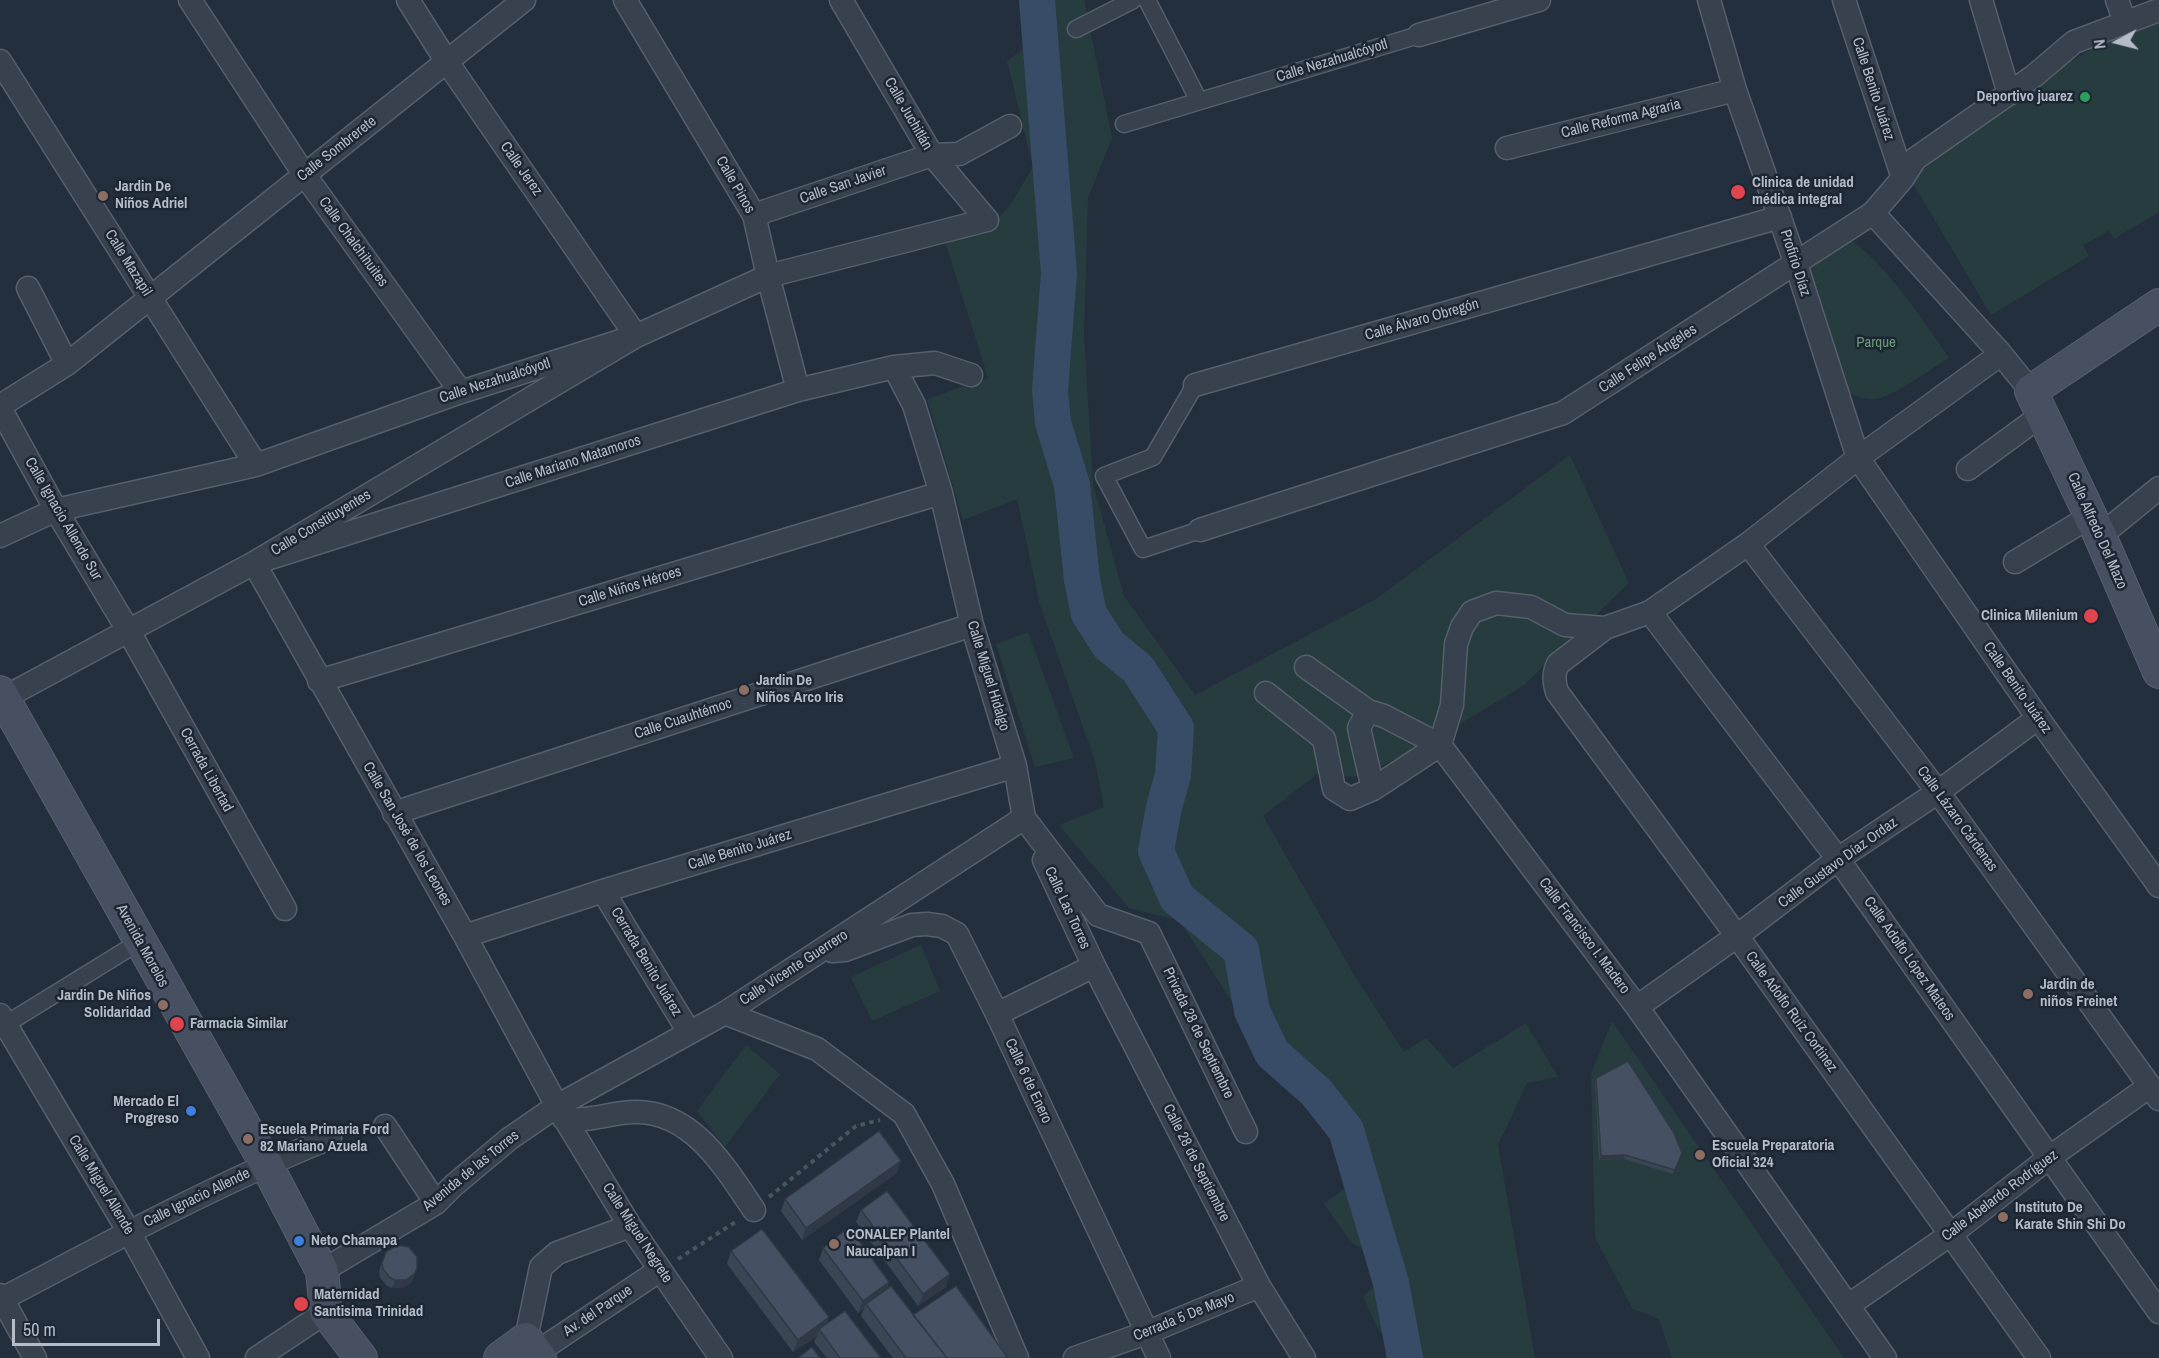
<!DOCTYPE html>
<html>
<head>
<meta charset="utf-8">
<style>
	body { margin:0 }
	#map { position:relative; width:2159px; height:1358px; overflow:hidden; background:#242f3e; font-family:"Archivo Narrow",sans-serif }
	canvas { display:block }
	.north { position:absolute; left:2087px; top:12px; width:60px; height:60px; -webkit-text-stroke:4px #1d2633; paint-order:stroke; rotate:263deg; font-size:16px; font-weight:700; line-height:24px; text-align:center; color:#b4bcc9 }
	.north::after { content:''; display:block; margin:auto; width:21px; height:27px; background:#b4bcc9; clip-path:polygon(50% 0,100% 100%,50% 72%,0 100%) }
	.scale { position:absolute; left:12px; top:1319px; width:148px; height:27px; box-sizing:border-box; border:3px solid #b4bcc9; border-top:0; padding-left:8px; font-size:18px; line-height:21px; white-space:nowrap; color:#b4bcc9; -webkit-text-stroke:4px #1d2633; paint-order:stroke }
</style>
</head>
<body>
<div id="map">
<canvas width="2159" height="1358"></canvas>
<div class="north">N</div>
<div class="scale">50 m</div>
</div>
<script>
const g = document.querySelector('canvas').getContext('2d');
g.lineJoin = 'round';
function fill(path, color) {
  g.fillStyle = color;
  g.fill(path, 'evenodd');
}
function trace(path, color, width, dash) {
  g.strokeStyle = color;
  g.lineWidth = width;
  g.lineCap = dash ? 'butt' : 'round';
  g.setLineDash(dash || []);
  g.stroke(path);
}
function write(font, color, halo, rows, align = 'center') {
  g.font = font + ' "Archivo Narrow",sans-serif';
  g.lineWidth = 5;
  g.setLineDash([]);
  g.textBaseline = 'middle';
  g.strokeStyle = halo;
  g.fillStyle = color;
  for (const [text, x, y, turn = 0] of rows) {
    g.save();
    g.translate(x, y);
    g.rotate((+turn || 0) * Math.PI / 180);
    g.textAlign = isNaN(turn) ? turn : align;
    if (halo) g.strokeText(text, 0, 0);
    g.fillText(text, 0, 0);
    g.restore();
  }
}
fill(new Path2D(`
	M1021 0H1084L1112 138 1088 198 1084 335 1093 484 1124 596 1195 695 1376 599 1570 455 1629 583 1523 686 1410 754 1354 777 1317 774 1263 816 1356 978 1404 1052 1426 1038 1453 1068 1526 1023 1558 1077 1527 1083 1498 1145 1535 1358H1401L1377 1327 1363 1296 1378 1283 1374 1254 1352 1243 1324 1204 1364 1174 1339 1132 1267 1057 1180 921 1129 908 1059 825 1104 807 1095 761 1040 605 1017 499 963 520 927 399 988 378 944 238 993 224 1010 205 1033 167 1007 61 1028 45Z
	M2159 9V212L2114 239 2109 231 2083 245 2089 256 1991 315 1901 163Z
	M1852 240C1891 271 1921 317 1949 358 1932 368 1890 400 1872 399 1861 399 1850 394 1841 389L1804 265Z
	M1028 632 1074 758 1035 767 996 644Z
	M921 945 940 991 872 1021 851 977Z
	M1612 1021 1844 1358H1672L1659 1319 1633 1309 1595 1238 1591 1074Z
	M746 1045 780 1074 725 1147 697 1111Z`), '#263c3f');
trace(new Path2D(`
	M1037 0 1059 273 1050 390 1053 423 1072 485 1082 580 1089 614 1109 645 1138 669 1176 728 1173 775 1164 807 1156 851 1177 898 1241 950 1252 1011 1272 1053 1316 1092 1346 1130 1391 1283 1405 1358`), '#394c67', 36);
const pedestrian = new Path2D(`
	M1147 0 1199 101
	M1076 29 1133 0
	M1124 124 1419 35
	M1195 385 1153 457 1104 476 1143 549 1200 530
	M0 1028 139 942`);
const minor = new Path2D(`
	M190 0 304 174 461 392
	M625 0 754 215 768 276 798 390
	M841 0 932 155 987 220
	M1709 0 1735 90 1796 264 1858 458 2038 718 2159 886
	M1844 0 1903 178
	M1981 0 2009 94
	M2117 0 2125 22
	M1419 35 1539 0
	M0 61 256 465
	M1507 148 1735 90
	M1873 213 2001 354 2031 391
	M754 215 932 155 959 154 1010 126
	M28 288 67 364
	M2001 354 1858 458 1748 544 1650 612 1605 628 1558 664C1553 674 1554 681 1557 692L1737 936 2039 1358
	M894 367 914 405 941 493 972 625 1015 766 1024 818 1098 915 1149 933 1246 1132
	M1195 385 1780 217
	M0 406 67 364 524 0
	M0 408 56 510 128 630 285 909
	M1968 469 2043 414
	M1200 530 1563 413 1873 213 1903 178 1915 159 2034 76 2074 42 2159 10
	M0 536 56 510 256 465 461 392 636 336 768 276 987 220
	M2100 536 2159 488
	M1748 544 1938 792 2159 1099
	M2015 562 2091 516
	M1650 612 1838 859 2159 1312
	M1306 667 1368 711 1384 716 1440 745 1637 1007 1885 1358
	M319 681 941 493
	M1266 693 1324 739 1334 789 1350 799 1373 789 1440 745
	M0 700 254 563 636 336 447 62 408 0
	M1368 711 1359 728 1373 789
	M1440 745 1452 705 1456 644 1462 627 1472 612 1496 603 1531 607 1565 625 1605 628
	M394 813 972 625
	M1044 860 1094 966 1259 1286 1304 1358
	M603 891 689 1032
	M465 936 603 891 1015 766
	M832 951 845 950 912 925 927 924 942 926 957 934 997 1014 1159 1358
	M1637 1007 1737 936 1838 859 1938 792 2038 718
	M725 1013 817 1049 904 1114 943 1184 1017 1358
	M997 1014 1094 966
	M0 1015 129 1232 198 1358
	M564 1119C573 1119 583 1120 592 1118 608 1116 622 1111 638 1112 694 1113 726 1169 754 1210
	M385 1126 436 1203
	M322 1271 436 1203 454 1185 509 1139 557 1106 725 1013 1024 818
	M0 1295 35 1358
	M0 1300C109 1243 216 1184 330 1138
	M1849 1305 1951 1234 2050 1157 2150 1086
	M526 1339 541 1267 557 1253 630 1226
	M536 1353 660 1270
	M257 1358 326 1312
	M721 1358 630 1226 557 1106 465 936 254 563 798 390 894 367 935 363 971 375
	M1075 1358 1146 1333 1259 1286`);
const secondary = new Path2D(`
	M2159 305 2031 391 2100 536 2159 672
	M0 692 266 1164 322 1271 326 1312 361 1358
	M500 1358 526 1339 540 1358`);
trace(pedestrian, '#565f6c', 19);
trace(minor, '#565f6c', 25);
trace(secondary, '#565f6c', 34);
trace(new Path2D(`
	M769 1197 856 1126 880 1120
	M678 1259 737 1221`), '#44595c', 4, [4.5, 4.5]);
trace(pedestrian, '#38414e', 16);
trace(minor, '#38414e', 22);
trace(secondary, '#465061', 32);
fill(new Path2D(`
	M1596 1078 1682 1153 1673 1174 1624 1159 1599 1160 1595 1083Z
	M897 1173 802 1240 781 1211 785 1199Z
	M861 1210 946 1287 918 1306 856 1222Z
	M823 1248 889 1282 887 1289 913 1315 1008 1358H893L861 1316 864 1309 858 1313 819 1260Z
	M731 1251 829 1317 827 1323 881 1358H827L814 1342 817 1336 793 1352 727 1264Z
	M386 1252 414 1276 412 1282 403 1288H392L387 1286 380 1277 379 1271Z`), '#3b4654');
fill(new Path2D(`
	M1625 1155 1624 1159 1599 1160 1601 1156Z
	M901 1161 897 1173 802 1240 806 1228Z
	M417 1268 412 1282 403 1288H392L395 1280Z
	M950 1274 946 1287 918 1306 923 1294Z
	M889 1282 885 1294 866 1304 864 1309 858 1313 863 1301Z
	M829 1317 825 1330 819 1329 817 1336 793 1352 798 1340Z`), '#303945');
const building = new Path2D(`
	M1628 1061 1674 1133 1682 1153 1675 1170 1625 1155 1601 1156 1596 1078Z
	M879 1131 901 1161 806 1228 785 1199Z
	M887 1191 950 1274 923 1294 861 1210Z
	M849 1227 889 1282 863 1301 823 1248Z
	M762 1229 829 1317 798 1340 731 1251Z
	M397 1245 409 1247 417 1257V1268L415 1273 406 1280H395L390 1278 383 1269 382 1263 386 1252Z
	M891 1286 947 1358H906L866 1304Z
	M956 1286 1008 1358H947L913 1315Z
	M845 1311 881 1358H840L819 1329Z
	M812 1347 820 1358H798Z`);
fill(building, '#455162');
trace(building, '#303945', 1.5);
for (const [x, y, r, color] of [
	[2085,97,6,"#2e9e5b"],
	[1738,192,8,"#e0444e"],
	[103,196,6,"#8d6e63"],
	[2091,616,8,"#e0444e"],
	[744,690,6,"#8d6e63"],
	[2028,994,6,"#8d6e63"],
	[163,1005,6,"#8d6e63"],
	[177,1024,8,"#e0444e"],
	[191,1111,6,"#3f7fe0"],
	[248,1139,6,"#8d6e63"],
	[1700,1155,6,"#8d6e63"],
	[2003,1217,6,"#8d6e63"],
	[299,1241,6,"#3f7fe0"],
	[834,1244,6,"#8d6e63"],
	[301,1304,8,"#e0444e"]
]) {
  const dot = new Path2D();
  dot.arc(x, y, r, 0, 2 * Math.PI);
  g.fillStyle = color;
  g.fill(dot);
  trace(dot, '#1d2633', 2);
}
write('15px', '#b4bcc9', '#1d2633', [
	["Calle Nezahualcóyotl",1332,61,-17],
	["Calle Benito Juárez",1873,89,72],
	["Calle Juchitlán",908,114,60],
	["Calle Reforma Agraria",1621,119,-14],
	["Calle Sombrerete",337,149,-38],
	["Calle Jerez",521,169,55],
	["Calle Pinos",735,185,60],
	["Calle San Javier",843,185,-19],
	["Calle Chalchihuites",353,242,54],
	["Calle Mazapil",128,263,58],
	["Profirio Díaz",1795,263,72],
	["Calle Álvaro Obregón",1422,320,-16],
	["Calle Felipe Ángeles",1648,359,-33],
	["Calle Nezahualcóyotl",495,381,-18],
	["Calle Mariano Matamoros",573,462,-18],
	["Calle Ignacio Allende Sur",63,519,60],
	["Calle Constituyentes",321,523,-31],
	["Calle Alfredo Del Mazo",2097,531,66],
	["Calle Niños Héroes",630,587,-17],
	["Calle Miguel Hidalgo",988,676,73],
	["Calle Benito Juárez",2017,688,55],
	["Calle Cuauhtémoc",683,719,-18],
	["Cerrada Libertad",206,770,61],
	["Calle Lázaro Cárdenas",1957,819,54],
	["Calle San José de los Leones",407,834,60],
	["Calle Benito Juárez",740,850,-17],
	["Calle Gustavo Díaz Ordaz",1838,863,-36],
	["Calle Las Torres",1067,908,65],
	["Calle Francisco I. Madero",1584,936,53],
	["Avenida Morelos",142,946,61],
	["Calle Adolfo López Mateos",1909,959,55],
	["Cerrada Benito Juárez",646,962,59],
	["Calle Vicente Guerrero",794,968,-33],
	["Calle Adolfo Ruíz Cortinez",1791,1012,54],
	["Privada 28 de Septiembre",1198,1033,64],
	["Calle 6 de Enero",1028,1081,65],
	["Calle 28 de Septiembre",1196,1163,63],
	["Avenida de las Torres",471,1171,-39],
	["Calle Miguel Allende",101,1185,59],
	["Calle Abelardo Rodríguez",2000,1196,-37],
	["Calle Ignacio Allende",197,1198,-26],
	["Calle Miguel Negrete",637,1233,57],
	["Av. del Parque",598,1311,-34],
	["Cerrada 5 De Mayo",1184,1317,-22]
]);
write('bold 15px', '#b4bcc9', '#1d2633', [
	["Deportivo juarez",2073,97,"right"],
	["Clinica de unidad",1752,183],
	["médica integral",1752,200],
	["Jardin De",115,187],
	["Niños Adriel",115,204],
	["Clinica Milenium",2078,616,"right"],
	["Jardin De",756,681],
	["Niños Arco Iris",756,698],
	["Jardin de",2040,985],
	["niños Freinet",2040,1002],
	["Jardin De Niños",151,996,"right"],
	["Solidaridad",151,1013,"right"],
	["Farmacia Similar",190,1024],
	["Mercado El",179,1102,"right"],
	["Progreso",179,1119,"right"],
	["Escuela Primaria Ford",260,1130],
	["82 Mariano Azuela",260,1147],
	["Escuela Preparatoria",1712,1146],
	["Oficial 324",1712,1163],
	["Instituto De",2015,1208],
	["Karate Shin Shi Do",2015,1225],
	["CONALEP Plantel",846,1235],
	["Naucalpan I",846,1252],
	["Neto Chamapa",311,1241],
	["Maternidad",314,1295],
	["Santisima Trinidad",314,1312]
], 'left');
write('15px', '#6b9a76', '#1d2633', [
	["Parque",1876,343]
]);
</script>
</body>
</html>
